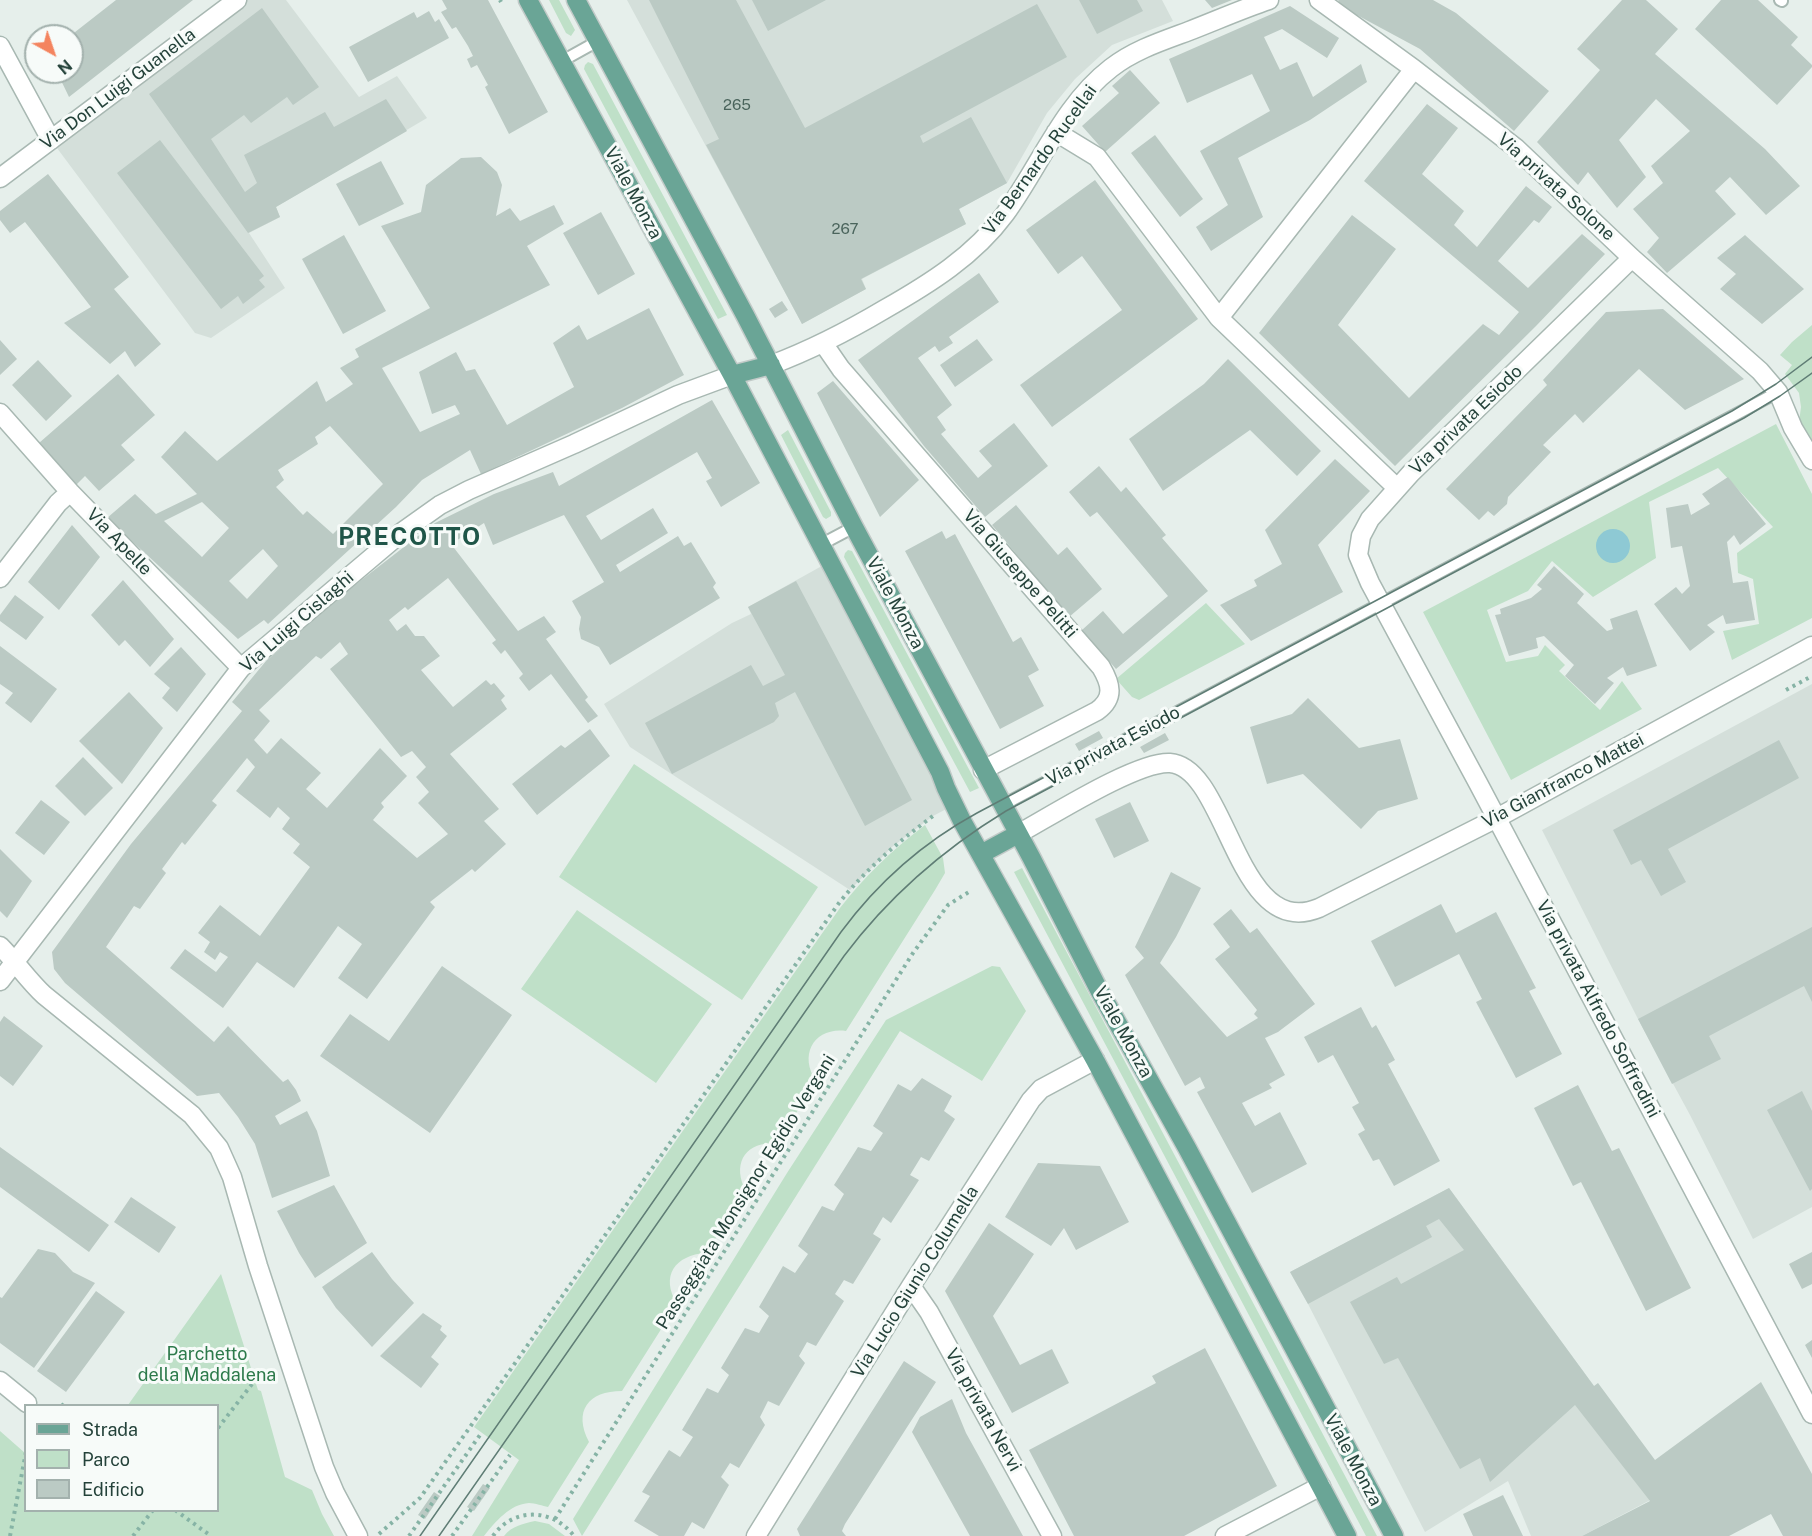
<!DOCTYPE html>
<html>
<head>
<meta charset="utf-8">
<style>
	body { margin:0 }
	#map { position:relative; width:1812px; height:1536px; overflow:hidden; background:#e6efeb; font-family:"Public Sans",sans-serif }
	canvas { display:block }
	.legend { position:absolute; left:24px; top:1404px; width:195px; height:108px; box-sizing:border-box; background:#f7fbf9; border:2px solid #a3b1ad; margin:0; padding:8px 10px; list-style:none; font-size:18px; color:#24423a }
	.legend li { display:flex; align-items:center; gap:12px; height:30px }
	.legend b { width:30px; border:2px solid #a3b1ad }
	.north { position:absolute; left:24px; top:24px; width:60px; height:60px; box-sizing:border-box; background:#f7fbf9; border:2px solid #a3b1ad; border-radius:50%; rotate:140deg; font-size:16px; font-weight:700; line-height:24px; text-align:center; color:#24423a }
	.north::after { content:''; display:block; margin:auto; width:21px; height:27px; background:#f4845f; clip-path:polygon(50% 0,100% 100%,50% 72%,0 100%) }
</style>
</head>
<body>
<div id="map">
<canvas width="1812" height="1536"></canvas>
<ul class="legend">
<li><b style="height:8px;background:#6aa596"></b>Strada</li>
<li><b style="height:16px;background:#bfe0c8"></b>Parco</li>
<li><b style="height:16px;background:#bbcac4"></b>Edificio</li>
</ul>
<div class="north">N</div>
</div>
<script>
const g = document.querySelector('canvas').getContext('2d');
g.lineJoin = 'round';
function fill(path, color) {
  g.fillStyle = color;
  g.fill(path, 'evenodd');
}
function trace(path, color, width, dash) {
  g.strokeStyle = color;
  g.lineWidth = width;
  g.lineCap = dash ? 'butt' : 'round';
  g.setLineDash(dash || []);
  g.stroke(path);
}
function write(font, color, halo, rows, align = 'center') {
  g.font = font + ' "Public Sans",sans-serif';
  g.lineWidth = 6;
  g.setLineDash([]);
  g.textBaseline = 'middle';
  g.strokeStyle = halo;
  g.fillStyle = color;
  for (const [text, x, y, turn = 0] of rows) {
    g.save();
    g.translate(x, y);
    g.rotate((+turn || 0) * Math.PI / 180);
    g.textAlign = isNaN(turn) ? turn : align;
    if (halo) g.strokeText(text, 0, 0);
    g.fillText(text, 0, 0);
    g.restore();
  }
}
fill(new Path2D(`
	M237 0H286L359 97 397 76 427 118 276 207 280 217 249 233 285 288 211 338 195 333 51 140Z
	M627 0H1162L1173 21 1112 45 1075 79 1047 113 1007 183 959 209 966 224 862 279 866 289 802 324Z
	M829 562 954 805 933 816 892 847 850 890 630 747 604 704 732 623 751 614 748 607Z
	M1812 684V1207L1753 1239 1690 1115 1638 1019 1542 830Z
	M1449 1188 1594 1386 1675 1487 1582 1536H1531L1508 1481 1425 1532 1308 1304 1290 1272Z`), '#d4dfda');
fill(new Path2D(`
	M549 0H559L575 30 571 36 566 33Z
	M588 62 593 64 727 315 718 319 584 69 585 65Z
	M1812 325V452L1799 422 1801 407 1799 393 1785 374 1792 365 1780 355 1792 342Z
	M1776 424 1812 494V618L1732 660 1723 631 1759 624 1753 579 1738 573 1737 553 1773 527 1718 468 1649 502 1656 558 1593 597 1552 561 1528 591 1487 610 1506 662 1538 656 1545 645 1565 665 1559 671 1600 710 1622 681 1642 709 1511 780 1423 612Z
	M788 430 831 512V516L826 519 823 517 781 435Z
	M848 550 852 551 979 788 970 792 844 557 845 553Z
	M1206 603 1245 644 1139 700 1132 697 1116 679Z
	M634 764 818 887 742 1000 559 877Z
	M925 825 943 858 945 873 935 890 846 1031C815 1027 798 1054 816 1081L777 1144C746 1140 731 1164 746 1191L706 1253C675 1255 660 1276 677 1304L622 1391C588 1391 573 1411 589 1442L548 1507C543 1506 535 1503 529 1503 510 1504 495 1522 484 1536H472L519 1460 474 1427 840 908C865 876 892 850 925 825Z
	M1022 868 1377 1536H1366L1014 872Z
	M577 910 712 1004 656 1083 521 989Z
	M992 966 1000 967 1026 1011 982 1081 900 1031 582 1536 573 1519 787 1173 886 1020Z
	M221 1274 258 1390 261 1391 285 1477 312 1490 322 1514 334 1536H0V1431L25 1453 26 1510H218V1406L128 1405Z
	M535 1521 549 1524 565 1536H504C512 1526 522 1524 535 1521Z`), '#bfe0c8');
fill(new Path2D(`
	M1596 546a17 17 0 1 1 34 0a17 17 0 1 1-34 0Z`), '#8ec9d4');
fill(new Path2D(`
	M116 0H193L69 97 57 72H72V36H70Z
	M442 0H488L548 112 509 134 485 87 488 85 477 65 471 68 467 59 473 56 468 46 456 27 452 29 441 12 447 9Z
	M649 0H736L805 128 1037 4 1067 57 920 136 923 143 971 117 1007 183 959 209 966 224 861 279 866 289 802 324 706 145 719 139Z
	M752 0H826L768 31Z
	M1079 0H1137L1143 11 1097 34Z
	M1205 0H1232L1212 8Z
	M1338 0H1433L1456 13 1549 91 1514 131 1420 49 1342 7Z
	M1622 0H1646L1678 29 1655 54 1765 149 1800 186 1766 215 1730 177 1715 191 1736 214 1667 273 1647 252 1659 238 1633 209 1663 183 1651 166 1690 131 1656 99 1619 140 1646 177 1617 208 1588 172 1578 185 1537 142 1600 70 1577 49Z
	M1721 0H1758L1798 37 1791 45 1812 65V67L1777 105 1695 29Z
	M1290 6 1339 38 1327 58 1282 29 1264 37 1280 70 1297 62 1313 97 1361 64 1367 82 1310 120 1238 158 1263 217 1211 251 1196 227 1228 205 1200 151 1270 111 1252 74 1187 103 1169 59Z
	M262 8 319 87 293 105 287 97 251 123 244 115 211 139 245 192 257 183 244 155 325 112 334 127 386 99 407 131 276 207 280 217 248 233 149 94Z
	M429 11 435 22 439 19 449 38 368 82 349 47 414 12 417 18Z
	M1130 70 1160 103 1105 152 1082 126 1119 93 1112 86Z
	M1427 104 1458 128 1422 174 1464 211 1454 225 1477 247 1526 186 1552 207 1539 223 1534 220 1498 261 1528 288 1582 234 1605 254 1536 326 1395 466 1259 333 1352 215 1396 249 1338 325 1409 398 1483 324 1499 335 1519 312 1364 181Z
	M1155 135 1203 199 1180 217 1131 153Z
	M160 140 264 276 259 280 265 287 243 304 238 296 221 309 117 173Z
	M481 157 497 172 502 185 496 216 510 208 520 221 554 205 564 224 527 246 550 285 382 368 420 432 460 414 455 405 432 414 419 372 456 352 466 371 475 369 507 425 574 387 553 343 579 325 587 340 649 308 684 375 622 408 481 474 470 450 422 480 396 507 268 624 264 620 238 639 107 518 135 494 156 514 197 494 161 457 185 431 217 461 317 381 326 402 353 384 340 368 359 357 355 349 430 308 381 226 421 212 426 185 461 158ZM330 426 383 484 333 534 307 511 303 515 276 487 284 480 278 470 318 444 315 437ZM202 502 229 528 202 557 164 521ZM263 549 278 566 247 599 229 581Z
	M381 161 404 204 359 226 336 184Z
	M48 174 129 277 114 289 161 344 135 367 125 351 110 364 64 323 91 307 25 222 10 233 0 220V211Z
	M1095 180 1198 319 1052 427 1020 385 1122 310 1082 256 1058 274 1026 230Z
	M601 212 635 274 598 295 563 233Z
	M344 235 386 311 343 334 302 259Z
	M1745 235 1804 289 1762 324 1720 289 1736 274 1717 258Z
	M979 273 999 302 949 337 953 343 939 352 935 346 918 358 952 405 937 417 946 430 941 434 978 478 992 466 979 451 1014 423 1048 466 985 517 924 446 858 360Z
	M782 301 788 310 775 318 769 309Z
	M1663 309 1744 379 1685 410 1639 369 1583 423 1575 414 1543 445 1551 452 1508 497 1507 504 1494 516 1488 511 1479 520 1446 489 1547 385 1543 380 1606 312Z
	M977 339 993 360 955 387 940 365Z
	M0 340 17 359 0 375Z
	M1228 359 1321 451 1297 476 1250 430 1163 491 1129 439 1204 384Z
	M38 360 72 396 46 421 12 385Z
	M118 374 155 415 121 445 135 460 99 491 85 476 76 485 39 443Z
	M833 381 919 480 880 517 817 393Z
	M712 400 760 483 721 507 706 481 712 478 697 452 586 516 601 540 653 508 668 533 616 565 620 572 678 536 684 546 691 542 716 583 713 587 720 598 610 665 599 647 581 639 579 629 581 617 572 601 604 582 564 515 493 545 484 523 451 544 518 631 544 616 556 632 546 639 588 697 585 700 598 716 588 723 551 674 529 691 519 678 523 674 505 650 501 654 492 643 496 640 448 578 408 610 405 607 389 620 397 631 406 624 415 636H424L440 656 421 670 453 707 486 680 491 685 494 683 505 696 501 700 507 709 450 754 499 809 484 821 506 844 475 872 472 869 430 902 435 907 367 999 338 978 362 944 338 926 294 988 257 962 223 1008 170 968 185 949 216 972 228 957 220 952 215 960 204 952 210 942 198 933 220 905 260 936 310 867 293 853 300 844 282 829 290 818 278 807 270 818 236 791 255 767 247 758 212 801 217 805 185 845 182 842 162 869 166 873 140 909 134 906 106 947 214 1042 228 1026 283 1082 288 1079 296 1090 301 1101 275 1116 280 1125 307 1111 317 1131 330 1176 272 1198 255 1144 238 1117 219 1093 197 1096 183 1084 65 983 54 969 52 952 131 844 242 711 232 702 247 684 266 661 342 595 435 523 494 494 553 472 559 486ZM340 642 348 654 330 669 401 757 412 751 426 767 416 777 429 792 418 803 448 834 417 858 373 820 384 807 381 803 407 776 380 748 327 808 306 789 321 773 281 738 267 754 254 740 270 721 259 710 316 656 321 659Z
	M1335 459 1370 491 1318 545 1343 592 1251 641 1220 605 1257 586 1254 580 1282 564 1265 530Z
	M1099 466 1121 492 1126 487 1166 535 1162 538 1208 591 1116 669 1082 630 1103 611 1123 634 1168 596 1097 512 1090 517 1069 492Z
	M1728 477 1766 524 1740 545 1734 535 1727 542 1733 583 1748 581 1755 620 1726 624 1723 615 1707 625 1715 632 1690 651 1654 604 1676 587 1682 594 1690 586 1682 546 1671 548 1666 508 1688 504 1691 515 1710 504 1702 494Z
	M1016 505 1058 555 1067 547 1102 589 1069 617 992 525Z
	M72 525 100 557 59 610 28 582Z
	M942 531 946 539 955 534 1013 642 1021 637 1039 670 1028 676 1044 706 1000 729 905 551Z
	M1554 566 1584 594 1577 603 1607 631 1613 629 1610 619 1637 610 1657 666 1627 676 1623 667 1607 678 1614 683 1595 704 1565 676 1574 665 1544 636 1536 638 1538 648 1509 656 1495 615 1501 614 1500 609 1531 598 1542 589 1537 585Z
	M123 580 174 639 150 667 125 640 119 646 91 615Z
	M796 581 912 800 865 826 795 692 775 703 779 716 774 722 672 774 645 723 751 665 763 686 785 675 748 607Z
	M15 595 44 617 26 640 0 621V615Z
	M0 646 57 689 31 723 5 703 13 693 0 684Z
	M181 647 206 674 177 712 162 698 170 688 154 674Z
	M129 692 163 728 122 784 79 741Z
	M1308 698 1359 748 1400 739 1418 799 1378 811 1361 829 1303 774 1267 784 1250 727 1292 714Z
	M590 729 610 756 537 815 512 784 561 745 565 748Z
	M1099 731 1103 738 1079 751 1075 744Z
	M1165 733 1169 740 1144 753 1140 747Z
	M1779 740 1799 778 1668 849 1686 882 1661 896 1641 860 1631 865 1613 830Z
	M83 757 113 788 85 816 55 786Z
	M41 800 70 822 44 855 15 833Z
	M1130 802 1149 841 1114 858 1095 819Z
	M0 849 32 881 7 918 0 911Z
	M1171 872 1201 888 1176 937 1160 963 1227 1037 1258 1018 1254 1014 1257 1010 1215 959 1230 947 1213 924 1231 909 1250 933 1257 928 1315 1004 1278 1032 1265 1038 1285 1075 1269 1084 1272 1088 1242 1103 1255 1126 1280 1112 1307 1164 1252 1193 1197 1092 1205 1088 1200 1077 1185 1086 1125 975 1144 958 1135 947Z
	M1441 904 1456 933 1496 912 1536 988 1529 991 1562 1054 1516 1078 1476 1002 1482 999 1459 954 1395 987 1371 941Z
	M1812 927V1002L1804 986 1709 1036 1721 1059 1672 1084 1638 1019Z
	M442 966 512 1015 430 1133 320 1056 350 1014 389 1041Z
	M1361 1007 1372 1028 1376 1025 1395 1060 1388 1064 1440 1161 1394 1186 1379 1159 1373 1161 1358 1134 1365 1130 1352 1107 1359 1103 1333 1055 1318 1063 1304 1037Z
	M4 1016 43 1046 13 1086 0 1076V1022Z
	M922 1078 952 1096 944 1111 955 1119 929 1161 921 1157 910 1175 919 1180 891 1223 883 1217 873 1234 881 1239 853 1284 844 1280 835 1294 844 1301 816 1346 807 1342 799 1356 805 1363 779 1406 768 1401 760 1417 765 1425 739 1468 730 1463 721 1477 729 1485 704 1529 692 1522 684 1536H659L634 1521 650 1496 642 1492 669 1450 680 1457 693 1437 682 1430 707 1388 718 1393 729 1375 721 1368 745 1328 759 1333 769 1316 759 1307 783 1266 795 1273 808 1254 798 1246 822 1206 834 1211 844 1194 834 1185 858 1147 871 1151 883 1133 873 1126 898 1084 911 1091Z
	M1578 1085 1612 1151 1619 1148 1691 1288 1646 1311 1581 1182 1573 1186 1534 1108Z
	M1802 1091 1812 1111V1189L1810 1191 1767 1110Z
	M0 1147 109 1225 89 1252 0 1187Z
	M1038 1163 1100 1166 1129 1222 1076 1250 1064 1228 1051 1246 1005 1217Z
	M334 1185 367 1243 315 1278 299 1253 277 1211Z
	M1449 1188 1594 1386 1598 1383 1655 1460 1761 1382 1812 1474V1536H1783L1771 1514 1729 1536H1582L1650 1501 1575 1405 1490 1482 1480 1458 1460 1469 1398 1358 1384 1364 1350 1302 1397 1277 1401 1284 1464 1250 1439 1219 1426 1226 1432 1237 1308 1304 1290 1272Z
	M131 1197 176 1227 159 1253 114 1222Z
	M989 1223 1034 1254 993 1316 1020 1365 1052 1349 1069 1383 1012 1413 945 1291Z
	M38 1249 55 1253 73 1272 95 1283 34 1368 0 1343V1297L2 1298Z
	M372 1252 392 1279 414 1303 372 1347 336 1308 322 1287Z
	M1812 1252V1284L1802 1289 1789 1264Z
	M96 1291 125 1312 66 1392 37 1371Z
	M423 1313 442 1326 440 1330 447 1336 431 1357 439 1364 421 1388 380 1356Z
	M1812 1340V1358L1805 1345Z
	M1205 1348 1277 1486 1184 1536H1074L1029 1450 1156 1383 1152 1376Z
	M904 1361 936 1382 845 1524 842 1531 846 1536H800L797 1529Z
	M952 1399 966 1433 1023 1536H970L912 1432 920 1417Z
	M483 1484 490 1488 474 1511 467 1507Z
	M434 1492 440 1496 425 1519 418 1515Z
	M1503 1495 1523 1536H1473L1463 1514Z`), '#bbcac4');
const lane = new Path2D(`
	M1780 0 1782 1
	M562 61 598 41
	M820 545 854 527
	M1003 805 1778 392`);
const street = new Path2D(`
	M1319 0 1414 69 1516 148 1632 258 1760 371 1778 392 1793 428 1812 460
	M0 46 51 140
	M1056 132 1097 157 1219 318
	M0 178 237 0
	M1632 258 1411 473 1370 519 1361 536 1358 555 1370 583 1478 783 1812 1414
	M823 343 841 369 1101 667C1111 684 1115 698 1097 711L983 770
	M771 365C811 350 848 331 885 309 929 284 974 256 1005 214 1040 166 1063 105 1111 68 1134 50 1162 41 1189 31 1215 21 1242 9 1269 0
	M0 413 70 492 241 668
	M1397 488 1219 318 1414 69
	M0 578 58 503 70 492
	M1018 834C1051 816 1137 761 1170 763 1228 767 1236 942 1319 908L1497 818 1812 646
	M0 946C16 962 28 980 44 995L192 1115 219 1148 232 1177 258 1266 324 1467 335 1493 358 1536
	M0 981 241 668 402 532 440 505 469 490 574 444 678 395 732 375
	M911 1286 929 1312 1052 1536
	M0 1381 27 1403
	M756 1536 911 1286 1031 1100 1041 1089 1095 1060
	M1225 1536 1321 1486`);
const primary = new Path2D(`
	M528 0 732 375 940 772 946 788 962 821 1095 1060 1347 1536
	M576 0 745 315 854 527 1031 857 1099 990 1187 1148 1394 1536
	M732 375 771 365
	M981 854 1018 834`);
trace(lane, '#a8b8b2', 14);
trace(street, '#a8b8b2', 21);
trace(primary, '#c2cac8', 21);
trace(new Path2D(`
	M500 0 501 2
	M1786 690 1812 676
	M62 1406 65 1402
	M218 1428 259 1375
	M175 1510 211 1536
	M555 1519 913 953 948 905 972 890
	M379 1534 420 1498 839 903C866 869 898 842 933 816
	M10 1536 26 1452
	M133 1536 153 1510
	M409 1536 480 1435
	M452 1536 510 1455
	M493 1536C513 1507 553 1508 574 1536`), '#86b3a5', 4, [3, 4.5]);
trace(lane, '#fff', 10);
trace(street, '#fff', 18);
trace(primary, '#6aa596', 18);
trace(new Path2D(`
	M420 1536 841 932C878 882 922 843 977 813L1732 411 1776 384 1812 357
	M439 1536 844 956C889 896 942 850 1006 811L1744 418 1780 396 1812 373`), '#5f7d75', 1.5);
write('15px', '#4a645c', null, [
	["265",737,105],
	["267",845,229]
]);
write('18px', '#24423a', '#f7fbf9', [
	["Via Don Luigi Guanella",118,89,-37],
	["Via Bernardo Rucellai",1040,160,-54],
	["Via privata Solone",1556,187,42],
	["Viale Monza",633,193,62],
	["Via privata Esiodo",1466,420,-44],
	["Via Apelle",119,542,46],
	["Via Giuseppe Pelitti",1020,574,49],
	["Viale Monza",895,603,62],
	["Via Luigi Cislaghi",297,622,-41],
	["Via privata Esiodo",1113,746,-28],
	["Via Gianfranco Mattei",1563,781,-28],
	["Via privata Alfredo Soffredini",1598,1009,62],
	["Viale Monza",1123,1032,61],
	["Passeggiata Monsignor Egidio Vergani",746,1192,-58],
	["Via Lucio Giunio Columella",915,1282,-58],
	["Via privata Nervi",983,1410,61],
	["Viale Monza",1353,1460,62]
]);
write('18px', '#2d7a4b', '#f7fbf9', [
	["Parchetto",207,1354],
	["della Maddalena",207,1375]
]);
g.letterSpacing = '1.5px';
write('bold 24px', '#1f5548', '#f7fbf9', [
	["PRECOTTO",410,538]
]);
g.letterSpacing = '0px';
</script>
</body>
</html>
